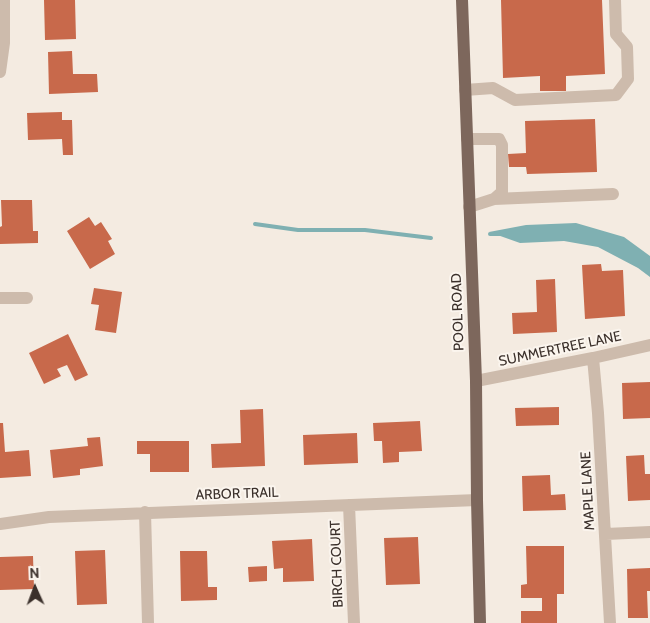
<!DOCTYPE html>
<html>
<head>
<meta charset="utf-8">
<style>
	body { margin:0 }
	#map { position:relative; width:650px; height:623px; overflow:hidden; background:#f4ebe1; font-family:Cabin,sans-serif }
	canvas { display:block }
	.north { position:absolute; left:10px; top:563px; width:50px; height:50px; -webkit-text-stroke:4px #fbf5ee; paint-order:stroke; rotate:358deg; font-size:14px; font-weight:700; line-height:20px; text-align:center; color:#3b302b }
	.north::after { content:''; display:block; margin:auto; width:18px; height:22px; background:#3b302b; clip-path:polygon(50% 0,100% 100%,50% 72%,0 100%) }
</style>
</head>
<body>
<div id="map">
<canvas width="650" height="623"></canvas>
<div class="north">N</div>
</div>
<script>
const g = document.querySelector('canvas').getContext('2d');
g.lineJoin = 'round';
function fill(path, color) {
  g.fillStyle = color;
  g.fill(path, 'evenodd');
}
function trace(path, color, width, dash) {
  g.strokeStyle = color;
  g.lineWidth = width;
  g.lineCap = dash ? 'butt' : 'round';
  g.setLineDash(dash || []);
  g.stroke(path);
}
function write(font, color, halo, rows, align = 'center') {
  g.font = font + ' Cabin,sans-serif';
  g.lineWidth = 4;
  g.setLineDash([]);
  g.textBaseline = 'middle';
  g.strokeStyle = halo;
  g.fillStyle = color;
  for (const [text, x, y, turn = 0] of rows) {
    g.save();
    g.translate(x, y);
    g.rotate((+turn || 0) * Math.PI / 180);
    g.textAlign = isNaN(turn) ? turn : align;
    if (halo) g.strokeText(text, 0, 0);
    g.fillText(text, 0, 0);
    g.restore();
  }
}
fill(new Path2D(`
	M576 223 624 237 650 256V277L638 268 598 247 564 241 520 243 489 232 526 225Z`), '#7fb0b2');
trace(new Path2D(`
	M255 224 298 230H365L431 238
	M490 234H500`), '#7fb0b2', 4);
fill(new Path2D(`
	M44 0H75L76 39 45 40Z
	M501 0H602L605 74 566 76V91H540V76L503 78Z
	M72 51 73 74H97L98 92 49 94 48 52Z
	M62 112V120H72L73 155H63L62 139 28 140 27 113Z
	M595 119 597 172 527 174 526 167H509L508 154 526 153 525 121Z
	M1 200H32L33 231H38V243L0 244V227L2 226Z
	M89 217 95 226 101 222 112 239 108 241 115 254 90 269 67 231Z
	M601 264 602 271 623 270 625 316 585 319 582 265Z
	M555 279 557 332 513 334 512 313 537 312 536 280Z
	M94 288 122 292 116 333 95 330 99 305 91 304Z
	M68 334 88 375 75 381 67 365 57 369 61 376 44 384 29 353Z
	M650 382V418L623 419 622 383Z
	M559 407V425L516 426 515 408Z
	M263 409 265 466 212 468 211 444 241 443 240 410Z
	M420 421 422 451 399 452V462L383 463 382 441H374L373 423Z
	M0 423H3L5 452 29 450 31 476 0 478Z
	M357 433 358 463 304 465 303 435Z
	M100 437 103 466 80 469V475L53 478 50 450 88 446 87 438Z
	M137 441H189V472H150V454H137Z
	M644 455 645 474H650V500L628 501 626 456Z
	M550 475 551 495 565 494 566 510 523 511 522 476Z
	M418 537 420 584 386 585 384 538Z
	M312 539 314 581 283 582V568L274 569 272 541Z
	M526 546H564V594H557V623H521V611H542V598H521V585L527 584Z
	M105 550 107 604 77 605 75 551Z
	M180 551H207L208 587H217V600L181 601Z
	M33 556 34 589 0 590V557Z
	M267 566V581L249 582 248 567Z
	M650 568V591H647L648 618H628L627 569Z`), '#c8694b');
trace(new Path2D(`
	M0 72 4 43V0
	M465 90 493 88 515 100 616 95 628 79 627 47 616 34 615 0
	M467 139H499L502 145V192L494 199 469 207
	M494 199 613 194
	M0 298H27
	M593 358 598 413 610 623
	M476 381 593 358 650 345
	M349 505 354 623
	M145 512 148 623
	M0 524 49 517 477 500
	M606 534 650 532`), '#cdbbac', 12);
trace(new Path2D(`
	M462 0 476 381 477 500 480 623`), '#7d675c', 12);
write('14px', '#3b302b', '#fbf5ee', [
	["POOL ROAD",458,312,-92],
	["SUMMERTREE LANE",560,349,-12],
	["MAPLE LANE",588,491,-93],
	["ARBOR TRAIL",237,494,-2],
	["BIRCH COURT",337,564,-92]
]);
</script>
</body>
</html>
